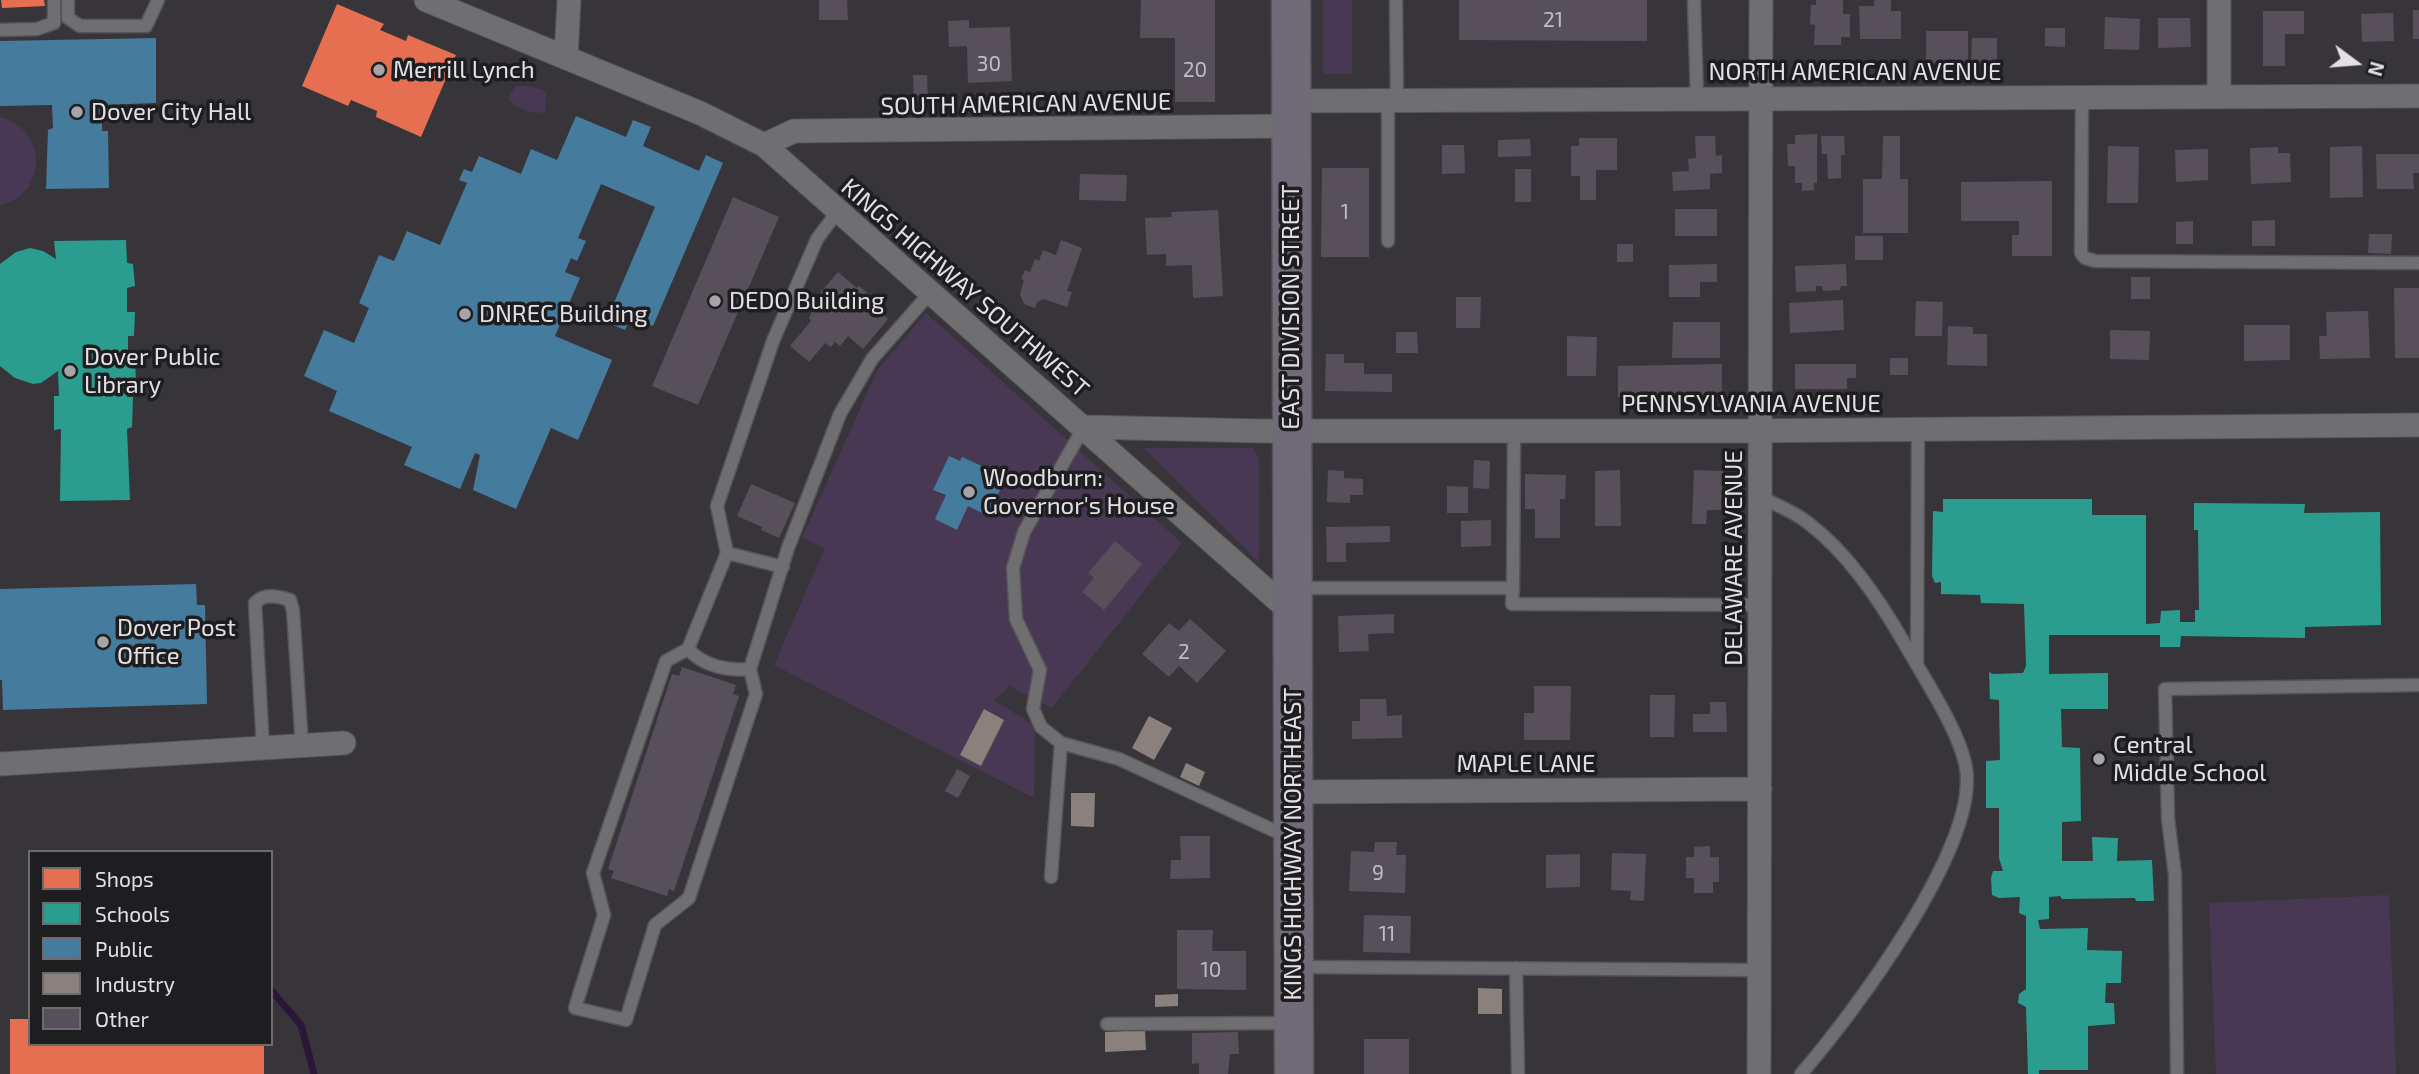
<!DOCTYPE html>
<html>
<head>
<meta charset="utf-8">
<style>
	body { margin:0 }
	#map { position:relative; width:2419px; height:1074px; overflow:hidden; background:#38353a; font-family:"Exo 2",sans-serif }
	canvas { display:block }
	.legend { position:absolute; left:28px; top:850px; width:245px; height:196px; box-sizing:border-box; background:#1e1d20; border:2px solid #6d6b6f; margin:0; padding:9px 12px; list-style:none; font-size:21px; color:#e3e0e5 }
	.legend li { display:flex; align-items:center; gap:14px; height:35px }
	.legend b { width:35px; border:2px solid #6d6b6f }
	.north { position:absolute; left:2321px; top:28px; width:70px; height:70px; -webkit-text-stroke:5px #1e1d20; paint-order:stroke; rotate:106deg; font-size:19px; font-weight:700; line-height:28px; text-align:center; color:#e3e0e5 }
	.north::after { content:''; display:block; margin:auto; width:24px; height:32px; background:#e3e0e5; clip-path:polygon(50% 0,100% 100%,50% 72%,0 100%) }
</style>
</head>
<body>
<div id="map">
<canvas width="2419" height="1074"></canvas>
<ul class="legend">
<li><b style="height:19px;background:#e76f51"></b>Shops</li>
<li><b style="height:19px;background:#2a9d8f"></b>Schools</li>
<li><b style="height:19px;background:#457b9d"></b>Public</li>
<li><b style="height:19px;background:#8a817c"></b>Industry</li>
<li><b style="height:19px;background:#57505b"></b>Other</li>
</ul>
<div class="north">N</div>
</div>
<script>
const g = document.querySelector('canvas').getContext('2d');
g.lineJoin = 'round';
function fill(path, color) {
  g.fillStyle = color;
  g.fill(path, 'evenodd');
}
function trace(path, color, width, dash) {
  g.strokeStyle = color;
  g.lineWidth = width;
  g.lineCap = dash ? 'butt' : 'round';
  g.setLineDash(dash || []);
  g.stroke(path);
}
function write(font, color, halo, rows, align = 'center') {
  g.font = font + ' "Exo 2",sans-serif';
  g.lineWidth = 7;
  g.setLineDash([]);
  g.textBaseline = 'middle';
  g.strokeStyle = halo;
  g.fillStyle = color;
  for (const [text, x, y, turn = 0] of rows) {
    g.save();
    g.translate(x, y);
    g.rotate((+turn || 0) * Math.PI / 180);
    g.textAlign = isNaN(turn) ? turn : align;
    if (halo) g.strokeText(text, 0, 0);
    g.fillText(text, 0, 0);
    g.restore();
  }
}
fill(new Path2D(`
	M1323 0H1352V74H1323Z
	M515 86H530L546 91 545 113C529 112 520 111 508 99Z
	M0 117C48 129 48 194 0 205Z
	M926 313 1182 543 1052 708 1010 686 994 700 1035 726 1034 798 774 665 825 548 802 538 878 369Z
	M1144 448H1254L1259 459V562Z
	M2389 895 2396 1074H2216L2209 903Z`), '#483853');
fill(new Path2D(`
	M1 0H44L45 6 2 8Z
	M337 4 384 24 380 30 406 41 408 35 456 55 421 137 376 117 377 111 351 100 348 106 302 86Z
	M10 1019H30V1044H264V1074H10Z`), '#e76f51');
fill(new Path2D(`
	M126 240 127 263 133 264 135 286 127 288V312H135L134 336H128V359L135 360 136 382H129L127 397H133L132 427 127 429 130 500 60 501 61 429 54 430V396H59L58 371 41 383 33 384 15 378 0 366V264L16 252 30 248 43 251 56 259 54 241Z
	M1943 499H2092V515H2146V624L2160 623 2161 611 2180 610V622H2195V610H2199L2198 530H2194V503L2305 504 2304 513 2380 512 2381 625 2305 627V638L2181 636 2180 647H2160V635H2049V674L2108 673V709H2061L2062 747 2080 748 2081 821 2062 822V861H2093L2092 837 2118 838 2117 861 2152 860 2154 901H2136L2135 898 2062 899 2060 896 2049 897V919L2038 920 2040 929 2088 928 2087 950 2122 951 2121 983H2106L2105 1003H2114L2115 1024 2088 1026V1070H2039V1074H2028L2026 1007 2018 1003 2019 994 2026 989V916L2019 913 2020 897 1999 898 1992 895 1991 878 1993 871H2003L1999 858V808H1986V761L2000 760 1999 700 1990 699 1989 672 1993 674 2023 673 2026 666 2024 604 1981 603 1980 595 1941 594V582L1935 583 1932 576 1933 511 1943 512Z`), '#2a9d8f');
fill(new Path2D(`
	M156 38V103L102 105V131H108L109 188 46 189 48 130 53 128 52 105 0 106V41Z
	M576 116 626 137 633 120 651 127 643 146 699 171 706 155 723 163 653 326 631 316 625 330 601 320 605 310 610 312 655 207 601 184 578 238 586 241 577 261 571 258 565 272 580 278 555 336 612 360 578 440 551 428 516 509 473 490 480 455 475 453 460 489 404 465 412 447 329 411 337 391 304 376 324 330 354 343 369 308 359 303 379 255 394 261 407 231 440 245 467 183 459 180 464 169 472 172 479 156 521 174 531 149 557 160Z
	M949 456 960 461 962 457 1006 477 988 516 968 506 957 530 935 519 946 495 933 490Z
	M196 584 197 605H205L207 704 3 710 2 680H0V589Z`), '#457b9d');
fill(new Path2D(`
	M984 709 1004 720 981 766 960 755Z
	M1149 716 1172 728 1154 760 1132 748Z
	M1186 763 1205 772 1199 786 1180 777Z
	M1071 793H1095L1094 827 1071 826Z
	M1478 988 1502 989V1014H1478Z
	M1178 994V1006L1155 1007V995Z
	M1145 1030 1146 1050 1105 1052V1032Z`), '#8a817c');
trace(new Path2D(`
	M271 990 301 1025 314 1074`), '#2a1637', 7);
fill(new Path2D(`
	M819 0H847L848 20H819Z
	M1141 0H1215V102H1175V38H1140Z
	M1459 0H1647V41L1459 40Z
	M1816 0H1843V14H1850V37H1841V45H1814L1815 25 1810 24 1811 5H1816Z
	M1874 0H1891V11H1901V39H1860L1859 6H1874Z
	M2413 10H2419V39H2413Z
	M2263 11H2304V34H2285V66H2263Z
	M2393 13 2394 41 2362 42 2361 14Z
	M2105 17 2140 19 2139 50 2104 49Z
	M2158 18H2190L2191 47 2158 48Z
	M969 20V28L1010 27 1012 81 968 83 967 46 949 47 948 21Z
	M2045 28H2065V47L2045 46Z
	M1926 31H1968V63H1926Z
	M1972 38H1997V64H1971Z
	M913 75H927L928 101 914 102Z
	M1817 134V183H1814V190L1802 191V183H1795V166H1788L1787 144H1795V135Z
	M1695 136H1715L1716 156 1722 155V173L1710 174V189L1673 191 1672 172 1689 171 1688 159 1696 158Z
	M1821 136H1844L1845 155H1841V178L1828 179 1827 154H1822Z
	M1883 136H1900V179H1908V233H1863V179H1882Z
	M1579 138H1617V170H1596V200H1580V176H1571V146H1579Z
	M1530 139 1531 156 1498 157V140Z
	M1442 145H1464L1465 173 1442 174Z
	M2108 146 2139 147 2138 203H2107Z
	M2362 146 2363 197 2330 198V147Z
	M2278 147V153H2290L2291 182 2251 184 2250 148Z
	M2208 149V180L2176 182 2175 150Z
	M2376 154H2419V173H2413L2414 189H2377Z
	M1322 168H1369V257H1321Z
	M1515 169H1531V202H1515Z
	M1080 174 1127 175 1126 201 1079 200Z
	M2052 181V256H2012V235H2019V221H1961V182Z
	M733 197 779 217 698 405 652 386Z
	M1675 209H1717V236H1675Z
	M1218 210 1223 296 1193 298 1192 265 1166 266V254L1147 255 1145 218 1172 217 1171 212Z
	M2275 220V246H2252V221Z
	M2193 221V244H2176V222Z
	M2369 234H2392L2391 254 2368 253Z
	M1855 236H1883V260H1855Z
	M1061 240 1082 248 1067 291 1072 292 1067 307 1044 299 1037 302 1035 308 1024 304 1020 294 1024 280 1021 279 1025 270 1030 272 1035 259 1039 261 1043 250 1056 255Z
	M1617 244H1633V262H1617Z
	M1717 264V282H1700V297H1669V265Z
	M1846 264 1847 286H1841L1840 290 1823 291 1822 286H1816V291L1796 292 1795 266Z
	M838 272 857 288 859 286 873 297 868 302 888 319 863 349 848 336 840 346 835 342 831 347 825 343 809 362 790 346 811 321 809 318 813 309 809 306Z
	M2131 277H2150V299H2131Z
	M2394 288H2419V358H2395Z
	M1456 297H1481L1480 328H1456Z
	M1843 300 1844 330 1790 333 1789 303Z
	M1916 301 1943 302 1942 336H1915Z
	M2368 311 2370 358 2320 359 2319 336H2327L2326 312Z
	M1673 322H1720V358H1672Z
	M2244 325H2290V360L2244 361Z
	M1948 326 1973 327V334H1987V366L1947 365Z
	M2110 330 2150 331 2149 360 2110 359Z
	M1396 332H1417L1418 353H1396Z
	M1567 336 1597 337 1596 376H1567Z
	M1326 354H1344V363H1364V374H1392V392L1325 391Z
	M1890 358H1908V375H1890Z
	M1722 364V395L1618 397V366Z
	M1795 364H1856V378H1847V389H1795Z
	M1474 460 1490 461 1489 489 1473 488Z
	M1328 470 1344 471V478L1363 479V495H1350V503L1327 502Z
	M1620 470 1621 526H1595V471Z
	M1694 470 1723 471 1721 510H1707L1706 524H1692Z
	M1525 474 1566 475 1565 499H1560V538H1535V509H1525Z
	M751 484 795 503 779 538 761 530 762 527 737 516Z
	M1447 486 1468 487V513H1447Z
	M1491 520V546L1461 547V521Z
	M1390 526V542L1346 543V562H1327L1326 527Z
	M1115 541 1142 564 1104 610 1082 592 1094 578 1088 573Z
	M1394 614V633L1368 634 1369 651 1339 652 1338 616Z
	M1190 619 1226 651 1197 683 1179 666 1169 677 1142 654 1169 623 1179 631Z
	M682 667 736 685 733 694 739 696 674 891 669 889 667 896 611 878 614 871 608 869 672 674 679 676Z
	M1534 686H1571L1570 740H1524V713H1534Z
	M1650 695H1675L1674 737H1650Z
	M1360 699H1386L1387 716 1402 715V738L1352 739V721H1360Z
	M1710 702H1726L1727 732H1693V714H1710Z
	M957 769 970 776 958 798 945 791Z
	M1180 836H1210V878L1170 879 1171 860H1181Z
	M1375 842H1397L1396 855H1406L1405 893 1349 891 1351 851 1374 852Z
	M1710 846V857H1719V882H1713V893H1694V878H1686V857H1694V847Z
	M1612 853 1646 854 1644 901 1630 900 1631 891 1611 890Z
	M1580 854V887L1546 888V855Z
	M1364 915 1411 916 1410 953 1363 952Z
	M1177 930H1213L1212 951H1246V990L1177 989Z
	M1238 1032 1239 1054H1230L1228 1074H1199V1063L1192 1064V1033Z
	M1364 1039H1409V1074H1364Z`), '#57505b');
const lane = new Path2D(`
	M68 0V18L80 26H146L158 0
	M1396 0 1397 101
	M1694 0 1697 98
	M0 30 37 29 54 23V0
	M2082 98 2081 253 2085 258 2095 261 2419 263
	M838 211 817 239 773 341 717 506 727 553 688 649 666 661 593 873 604 915 575 1008 626 1020 655 925 689 898 756 694 750 669 788 548 840 414 872 359 930 293
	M1388 241V100
	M1084 427 1024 532 1013 568 1016 619 1040 670 1033 709 1041 727 1061 743 1119 759 1288 837
	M1760 497C1776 505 1793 511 1807 522 1847 552 1878 598 1903 641 1922 675 1960 731 1966 768 1979 847 1852 1015 1801 1074
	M727 553 783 567
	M1297 588H1513L1512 604 1760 605
	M1513 588 1514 431
	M688 649C703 666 728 671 750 669
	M1917 663 1918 429
	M263 748 255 603C264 593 277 596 290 600L293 610 302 746
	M1051 877 1061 743
	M1298 967 1760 970
	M1516 968 1518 1074
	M1107 1024 1290 1023
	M2177 1074 2175 875 2168 819 2165 689 2419 685`);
const street = new Path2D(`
	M426 0 700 113 764 145 1292 613
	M566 58 569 0
	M2219 97V0
	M1291 101 2419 96
	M764 145 794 131 1292 126
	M1084 427 1262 431H1735L2419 425
	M0 764 344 743
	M1293 792 1760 789
	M1759 1074 1761 0`);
const highway = new Path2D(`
	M1291 0 1294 1074`);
trace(lane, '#565458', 15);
trace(street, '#565458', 25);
trace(highway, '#565458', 41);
trace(lane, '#6f6e71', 12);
trace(street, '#6f6e71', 23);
trace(highway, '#706b76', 38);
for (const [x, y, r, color] of [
	[379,70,7,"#a7a4a9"],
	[77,112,7,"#a7a4a9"],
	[715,301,7,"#a7a4a9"],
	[465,314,7,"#a7a4a9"],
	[70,371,7,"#a7a4a9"],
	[969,492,7,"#a7a4a9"],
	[103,642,7,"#a7a4a9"],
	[2099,759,7,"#a7a4a9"]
]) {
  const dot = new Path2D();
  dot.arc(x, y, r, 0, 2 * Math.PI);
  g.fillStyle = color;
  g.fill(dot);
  trace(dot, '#1e1d20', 2.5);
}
write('21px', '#c0bcc2', null, [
	["21",1553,20],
	["30",989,64],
	["20",1195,70],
	["1",1345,212],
	["2",1184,652],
	["9",1378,873],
	["11",1387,934],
	["10",1211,970]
]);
write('24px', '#e3e0e5', '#1e1d20', [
	["Merrill Lynch",393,70],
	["Dover City Hall",91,112],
	["DEDO Building",729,301],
	["DNREC Building",479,314],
	["Dover Public",84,357],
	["Library",84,385],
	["Woodburn:",983,478],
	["Governor's House",983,506],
	["Dover Post",117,628],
	["Office",117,656],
	["Central",2113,745],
	["Middle School",2113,773]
], 'left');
write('24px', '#e3e0e5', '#1e1d20', [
	["NORTH AMERICAN AVENUE",1855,72],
	["SOUTH AMERICAN AVENUE",1026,104,-1],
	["KINGS HIGHWAY SOUTHWEST",965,288,41],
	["EAST DIVISION STREET",1291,307,-90],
	["PENNSYLVANIA AVENUE",1751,404],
	["DELAWARE AVENUE",1734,558,-90],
	["MAPLE LANE",1526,764],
	["KINGS HIGHWAY NORTHEAST",1293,844,-90]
]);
</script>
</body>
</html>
